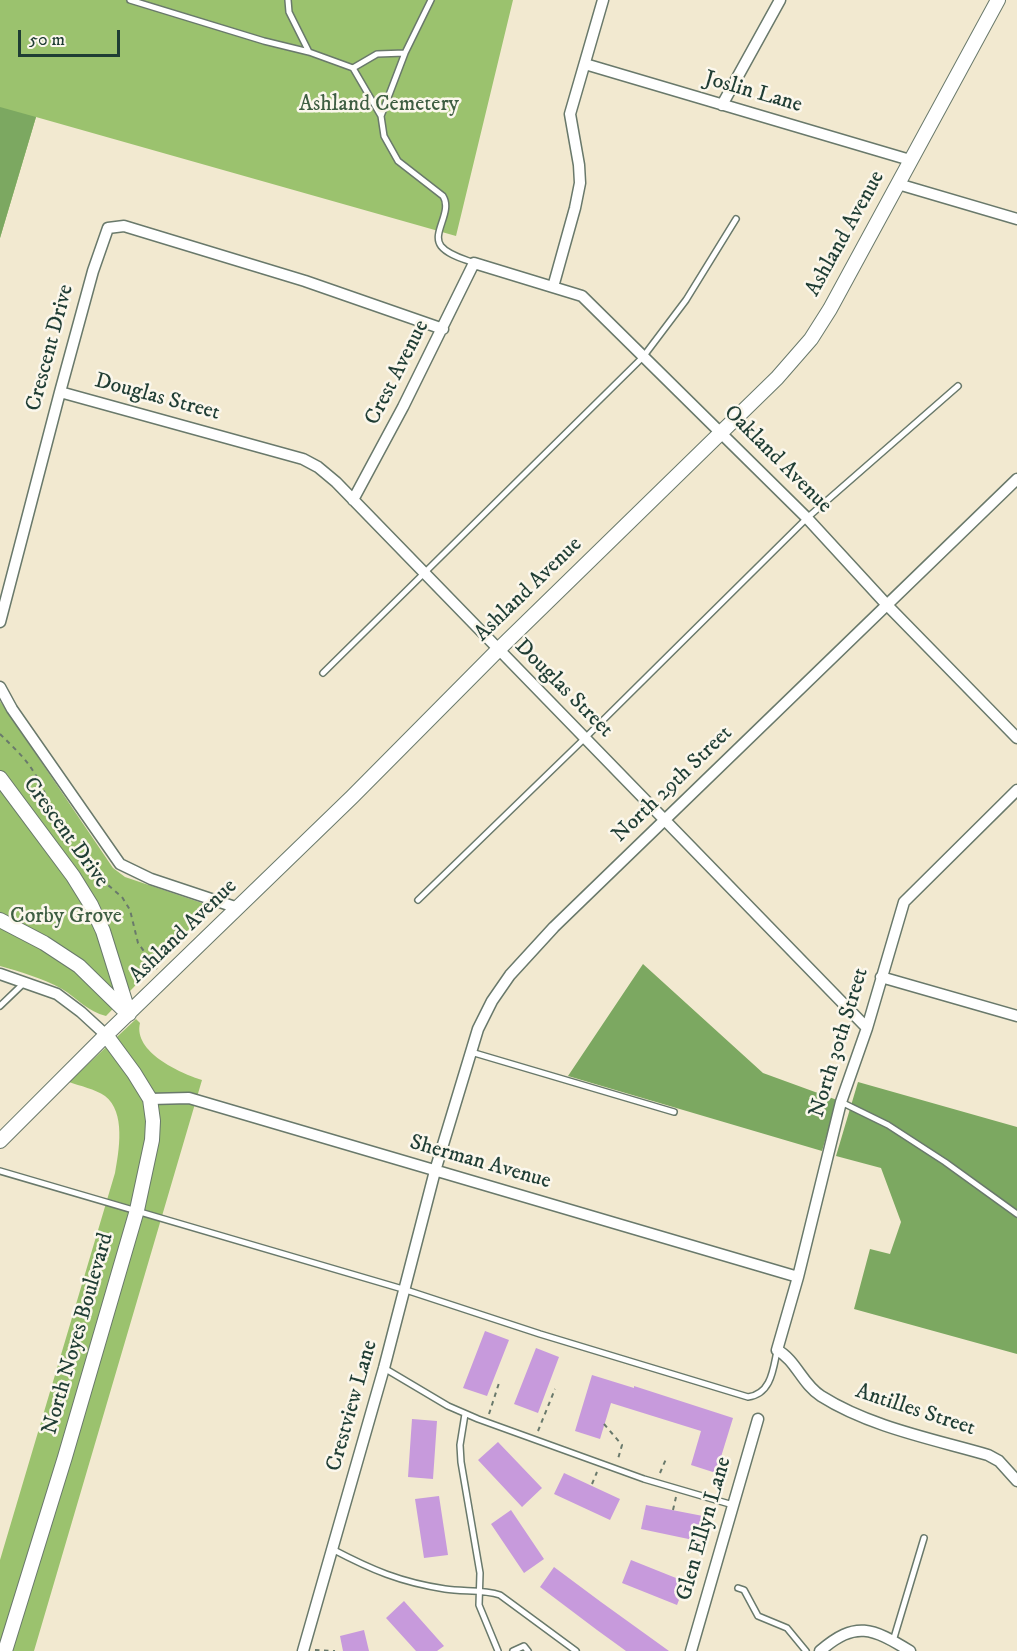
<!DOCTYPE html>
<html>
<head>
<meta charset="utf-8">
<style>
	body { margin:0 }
	#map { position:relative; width:1017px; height:1651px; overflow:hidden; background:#f2e9d0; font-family:"IM FELL DW Pica",serif }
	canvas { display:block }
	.scale { position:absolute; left:18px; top:30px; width:102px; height:27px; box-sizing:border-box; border:3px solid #1f3d34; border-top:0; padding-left:8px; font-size:18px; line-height:21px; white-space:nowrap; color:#1f3d34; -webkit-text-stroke:4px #fbf7ec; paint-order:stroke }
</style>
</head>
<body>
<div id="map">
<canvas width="1017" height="1651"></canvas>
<div class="scale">50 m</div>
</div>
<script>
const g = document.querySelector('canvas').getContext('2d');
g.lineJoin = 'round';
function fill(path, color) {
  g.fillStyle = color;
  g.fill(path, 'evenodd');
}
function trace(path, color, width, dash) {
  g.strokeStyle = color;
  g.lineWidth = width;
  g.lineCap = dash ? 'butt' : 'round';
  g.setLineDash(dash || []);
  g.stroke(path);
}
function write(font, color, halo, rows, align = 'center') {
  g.font = font + ' "IM FELL DW Pica",serif';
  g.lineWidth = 5;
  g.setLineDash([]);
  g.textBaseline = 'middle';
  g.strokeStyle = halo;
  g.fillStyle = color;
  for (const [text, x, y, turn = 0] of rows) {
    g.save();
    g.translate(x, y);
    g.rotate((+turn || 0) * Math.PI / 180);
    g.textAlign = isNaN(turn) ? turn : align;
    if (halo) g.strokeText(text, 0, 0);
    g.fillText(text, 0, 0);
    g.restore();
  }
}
fill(new Path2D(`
	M0 0H513L456 236 36 117 0 238Z
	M0 701 113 868 125 877 202 903 208 910 106 1016C88 1012 77 998 62 989 42 978 21 972 0 966Z
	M136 1019 140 1023C133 1052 180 1073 202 1080L34 1651H0V1560L115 1173C119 1151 126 1112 105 1096 95 1089 80 1086 69 1082Z`), '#9bc26e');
fill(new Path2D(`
	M0 107 36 117 0 238Z
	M643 964 763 1073 837 1100 822 1151 568 1076Z
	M858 1082 1017 1127V1354L854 1309 870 1249 890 1254 901 1222 881 1168 836 1156Z`), '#7ca861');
fill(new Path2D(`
	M485 1331 509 1340 487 1396 463 1388Z
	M536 1348 559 1357 538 1413 514 1404Z
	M592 1375 634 1388V1386L733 1418 716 1473 691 1465 701 1431 611 1403 600 1439 575 1431Z
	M412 1419 437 1421 433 1479 408 1477Z
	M498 1442 542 1488 522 1507 478 1460Z
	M564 1473 620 1499 610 1520 554 1494Z
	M439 1496 448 1555 424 1558 415 1499Z
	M646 1505 703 1516 698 1541 641 1529Z
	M511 1510 544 1559 524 1573 491 1524Z
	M631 1560 686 1582 677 1605 622 1583Z
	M554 1567 601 1602 669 1651H626L597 1630 540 1587Z
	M404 1601 444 1646 437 1651H416L386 1618Z
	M364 1630 369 1651H343L340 1636Z`), '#c79adc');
const service = new Path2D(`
	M130 0 264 41 309 52 353 68 377 54 405 53 431 0
	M288 0 289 12 309 52
	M353 68 381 116 384 136 398 161 443 196C453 212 431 233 441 246 448 255 464 259 474 263
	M381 116 405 53
	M323 673 643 357 686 300 736 219
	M418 900 585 738 807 518 958 386
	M0 1006 25 982
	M471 1052 674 1112
	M841 1102 888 1125 945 1162 1017 1214
	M0 1171 406 1290 540 1334 748 1397C771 1394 773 1370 777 1351
	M384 1368 448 1406 478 1419 644 1479 733 1505
	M465 1414 460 1445 461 1462 480 1573 479 1605 498 1651
	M332 1549C372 1570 400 1582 445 1589 463 1592 483 1589 500 1595L576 1651
	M738 1588 744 1590 758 1616 787 1628 806 1651
	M893 1641 924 1538
	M513 1651 524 1646 528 1651`);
const minor = new Path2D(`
	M585 64 910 160
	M722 105 780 0
	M898 184 1017 219
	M553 287 575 208 580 183 579 165 570 114 603 0
	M60 392 303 459 318 467 336 482 867 1028
	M353 500 403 407 474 263 582 296 807 518 887 605 1017 738
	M0 622 60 392 93 271 108 228 124 226 305 281 443 329
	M0 687 12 709 120 864 151 879 238 908
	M1017 790 904 902 867 1028 841 1102 798 1277 777 1350C796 1360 802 1384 821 1396 870 1427 933 1439 988 1455L999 1461 1017 1481
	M0 974 57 994 81 1012 106 1035
	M881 977 1017 1016
	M150 1099 189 1098 798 1277
	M303 1651 384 1368 435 1171 478 1029 492 1001 510 975 554 927 1017 479
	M691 1651 758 1419
	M820 1651C856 1620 872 1628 910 1651`);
const tertiary = new Path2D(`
	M0 778 73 876 91 905 103 931 129 1014
	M0 920 44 943 79 966 127 1013
	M0 1141 106 1035 352 797 498 650 777 378 811 339 830 309 998 0
	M5 1651 65 1457 137 1210 152 1140 153 1121 150 1099 134 1073 106 1035`);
trace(service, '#69796b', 8);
trace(minor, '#69796b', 13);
trace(tertiary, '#69796b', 16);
trace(new Path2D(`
	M0 734C10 744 21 754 29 765 46 788 55 822 70 848
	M81 862 122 897 130 910 138 943 157 969
	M489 1414 499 1383
	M604 1424 622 1445 618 1459
	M538 1431 555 1389
	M660 1473 666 1459
	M592 1484 597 1472
	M673 1510 676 1497
	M315 1650 335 1651`), '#69796b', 2, [4.5, 4.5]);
trace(service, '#fff', 5);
trace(minor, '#fff', 10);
trace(tertiary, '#fff', 14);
write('22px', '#1f3d34', '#fbf7ec', [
	["Joslin Lane",753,93,16],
	["Ashland Avenue",846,234,-61],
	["Crescent Drive",51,348,-75],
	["Crest Avenue",398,373,-63],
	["Douglas Street",157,398,15],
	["Oakland Avenue",777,460,45],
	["Ashland Avenue",529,590,-44],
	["Douglas Street",563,689,45],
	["North 29th Street",673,785,-44],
	["Crescent Drive",65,833,54],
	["Ashland Avenue",184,932,-44],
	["North 30th Street",840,1043,-73],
	["Sherman Avenue",480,1163,16],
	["North Noyes Boulevard",79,1334,-74],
	["Crestview Lane",353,1406,-74],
	["Antilles Street",915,1411,18],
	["Glen Ellyn Lane",705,1529,-74]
]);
write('22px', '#3e5e42', '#fbf7ec', [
	["Ashland Cemetery",379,105],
	["Corby Grove",66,917]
]);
</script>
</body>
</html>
